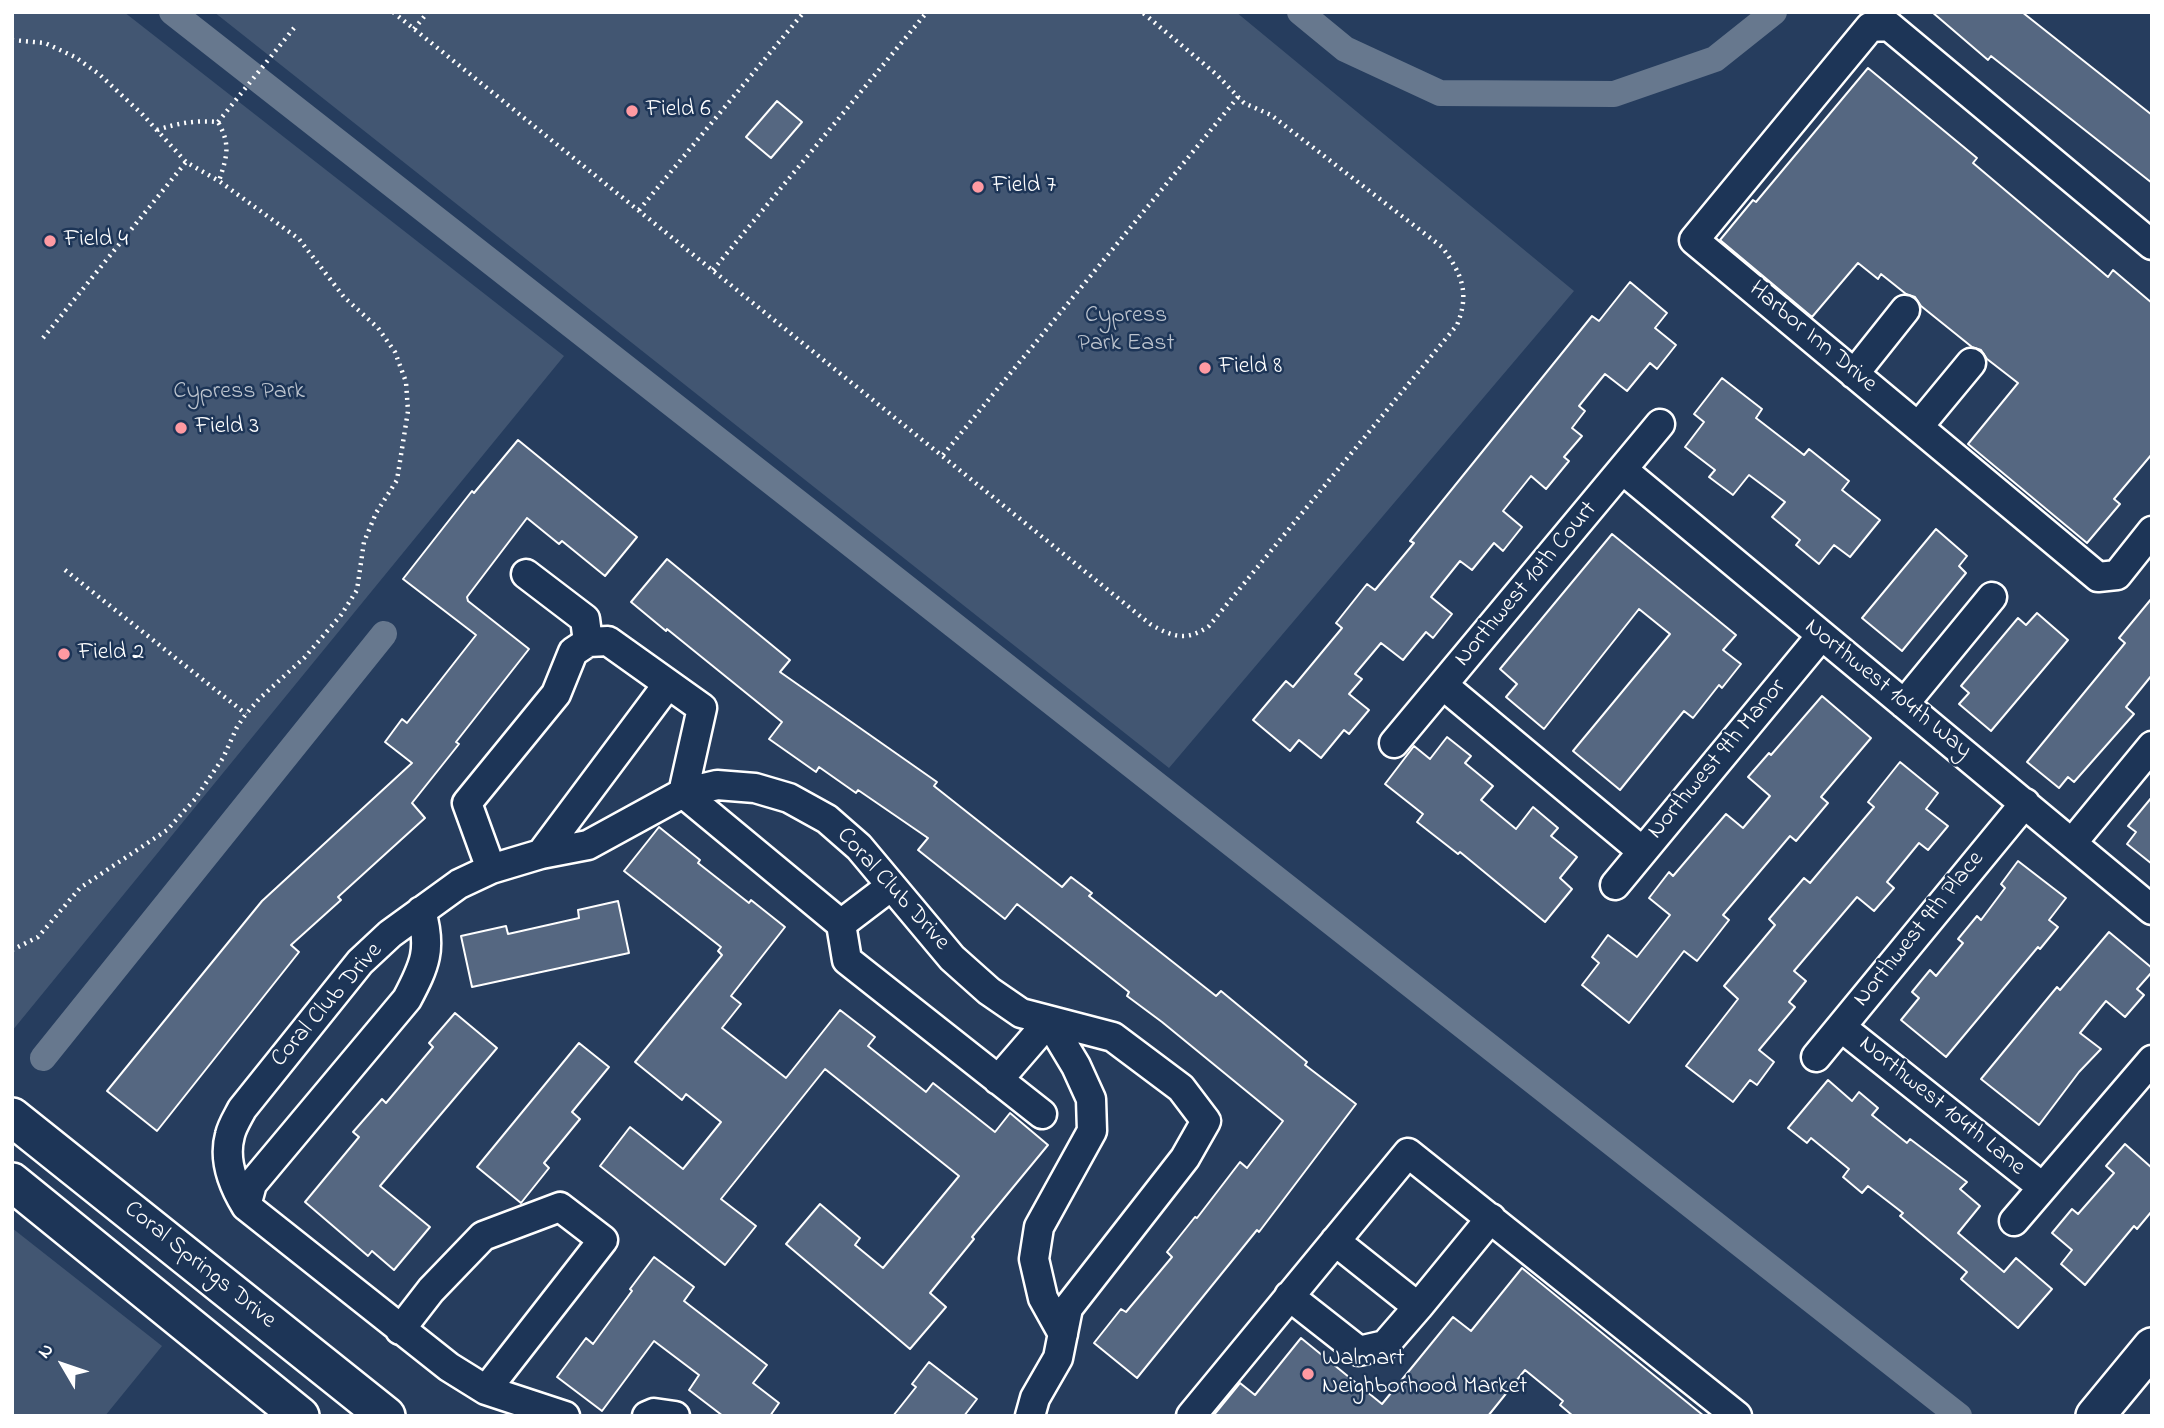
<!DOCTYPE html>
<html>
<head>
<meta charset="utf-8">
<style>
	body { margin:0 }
	#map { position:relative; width:2164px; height:1428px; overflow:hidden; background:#263d5e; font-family:"Indie Flower",sans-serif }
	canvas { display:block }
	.frame { position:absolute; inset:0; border:14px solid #fff; pointer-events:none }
	.north { position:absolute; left:28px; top:1330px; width:70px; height:70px; -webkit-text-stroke:5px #1d3557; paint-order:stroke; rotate:309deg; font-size:19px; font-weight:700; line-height:28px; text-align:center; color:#fff }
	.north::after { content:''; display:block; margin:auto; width:24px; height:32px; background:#fff; clip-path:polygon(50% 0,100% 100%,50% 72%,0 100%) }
</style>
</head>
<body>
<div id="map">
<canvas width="2164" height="1428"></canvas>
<div class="frame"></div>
<div class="north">N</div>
</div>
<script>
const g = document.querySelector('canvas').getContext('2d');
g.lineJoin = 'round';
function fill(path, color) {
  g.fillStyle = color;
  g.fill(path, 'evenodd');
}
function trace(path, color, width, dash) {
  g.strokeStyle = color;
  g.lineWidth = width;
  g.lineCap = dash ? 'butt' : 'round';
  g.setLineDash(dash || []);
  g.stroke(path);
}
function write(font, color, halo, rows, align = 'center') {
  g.font = font + ' "Indie Flower",sans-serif';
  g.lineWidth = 5;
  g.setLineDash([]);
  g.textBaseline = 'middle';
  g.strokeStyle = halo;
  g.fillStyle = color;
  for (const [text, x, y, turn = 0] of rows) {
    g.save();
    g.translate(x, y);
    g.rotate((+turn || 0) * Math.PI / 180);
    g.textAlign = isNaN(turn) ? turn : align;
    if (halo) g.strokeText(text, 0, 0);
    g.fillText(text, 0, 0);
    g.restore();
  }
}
fill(new Path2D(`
	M12 12H124L564 356 12 1031Z
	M214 12H1236L1574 291 1169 768Z
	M12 1228 162 1346 105 1416H12Z`), '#425672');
trace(new Path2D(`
	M172 12C770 477 1362 950 1959 1416
	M1300 12 1345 49 1440 93 1614 94 1715 59 1774 12
	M43 1058 384 634`), '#67788e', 26);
const building = new Path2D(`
	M1932 12H2022L2152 115V183L1991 56 1988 60Z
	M1868 68 1977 158 1973 163 2108 277 2113 270 2152 303V454L2114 499 2120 504 2087 543 1968 444 2018 383 1987 359 1981 350 1972 347 1921 306 1915 297 1906 294 1881 274 1878 279 1858 263 1812 317 1720 240 1753 200 1756 202Z
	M777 101 802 122 771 158 746 137Z
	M1630 282 1667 313 1655 328 1676 345 1657 369 1650 363 1627 391 1605 374 1579 406 1585 411 1572 428 1582 436 1564 457 1569 461 1546 489 1531 476 1503 511 1522 527 1503 551 1494 543 1472 570 1460 561 1431 597 1452 614 1433 638 1426 632 1403 660 1381 643 1355 674 1362 679 1349 694 1369 710 1349 734 1344 730 1321 758 1299 740 1290 751 1253 720 1286 681 1293 687 1342 628 1336 623 1367 584 1375 590 1414 543 1410 541 1592 316 1599 321Z
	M1722 378 1762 409 1756 418 1804 455 1809 449 1849 481 1842 490 1880 520 1850 557 1834 545 1819 564 1796 545 1800 540 1772 517 1785 502 1749 475 1733 495 1709 477 1715 470 1685 447 1704 422 1694 414Z
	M518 440 637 537 605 576 562 541 559 544 527 518 467 597 468 601 529 649 456 742 459 744 412 803 425 818 338 897 341 900 291 945 299 952 157 1131 107 1091 262 901 412 763 385 742 402 719 407 723 476 635 403 579 472 491 474 493Z
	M1936 529 1967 556 1959 566 1966 573 1902 651 1862 618Z
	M1612 534 1736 635 1723 650 1741 664 1722 688 1719 685 1693 718 1684 711 1620 790 1573 751 1670 634 1639 609 1544 729 1506 697 1517 684 1500 669Z
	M667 559 790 660 780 672 937 782 934 786 1062 887 1071 877 1092 893 1089 896 1216 996 1221 991 1307 1062 1305 1065 1356 1104 1259 1232 1257 1230 1137 1378 1094 1343 1121 1309 1126 1312 1172 1257 1167 1252 1195 1217 1197 1218 1240 1162 1247 1168 1283 1121 1162 1022 1127 996 1129 992 1017 904 1005 919 918 850 928 838 858 790 856 793 819 767 816 772 769 739 782 722 667 629 666 631 631 602Z
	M2152 598V675L2126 707 2134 714 2074 782 2068 777 2059 788 2027 762 2125 643 2119 638Z
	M2037 613 2068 640 1991 731 1959 704 1969 693 1961 686 2018 618 2026 625Z
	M1822 696 1871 738 1821 797 1828 803 1796 841 1790 836 1723 915 1729 920 1697 961 1684 951 1629 1023 1582 985 1599 963 1592 957 1608 935 1637 957 1670 915 1649 898 1669 872 1673 876 1726 814 1743 828 1770 796 1748 777 1769 753 1771 755Z
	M1447 737 1471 756 1465 763 1493 786 1481 800 1516 829 1533 807 1558 828 1551 836 1577 857 1560 878 1572 889 1545 922 1460 852 1458 854 1417 822 1423 814 1385 784 1414 746 1430 759Z
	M1900 762 1938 793 1926 809 1948 826 1928 850 1919 843 1887 882 1894 888 1874 911 1857 897 1794 971 1806 981 1789 1002 1795 1007 1759 1050 1774 1062 1757 1085 1750 1080 1733 1102 1686 1066 1738 999 1724 986 1775 925 1769 919 1804 878 1810 883 1874 807 1868 802Z
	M2152 797V864L2127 844 2136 832 2128 826Z
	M659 827 700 860 698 863 749 903 751 900 785 927 731 996 741 1004 722 1028 786 1078 840 1010 875 1037 868 1046 926 1092 933 1083 995 1132 1010 1113 1048 1145 972 1237 974 1239 930 1293 946 1307 910 1349 786 1244 820 1204 860 1238 855 1245 883 1268 959 1176 825 1069 721 1199 756 1226 725 1265 600 1166 630 1127 683 1169 721 1122 686 1094 682 1100 635 1062 722 955 718 951 721 947 624 871Z
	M2018 861 2066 898 2049 920 2058 927 2040 949 2038 947 1946 1057 1901 1020 1919 998 1912 992 1930 970 1936 976 1963 943 1958 939 1977 916 1981 920 2005 888 2001 884Z
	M618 901 629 953 472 987 461 936 506 926 508 934 579 918 578 910Z
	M2109 932 2152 968V972L2137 989 2144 995 2125 1017 2106 1001 2080 1033 2101 1049 2079 1072 2039 1125 1981 1079 2057 987 2060 990Z
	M455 1013 497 1048 380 1186 430 1227 394 1270 372 1251 368 1256 305 1202 359 1137 353 1132 382 1099 386 1103 433 1047 429 1043Z
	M579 1043 609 1067 572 1112 580 1119 544 1163 549 1168 521 1203 477 1167Z
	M1828 1080 1852 1101 1859 1092 1878 1108 1872 1115 1907 1143 1910 1139 1967 1182 1960 1189 1980 1206 1958 1233 2004 1272 2016 1258 2052 1289 2018 1328 1961 1279 1967 1272 1900 1216 1903 1213 1868 1186 1862 1193 1843 1177 1849 1169 1811 1138 1807 1143 1788 1128Z
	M2125 1144 2152 1168V1211L2137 1229 2134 1226 2085 1285 2061 1264 2072 1250 2052 1233 2072 1209 2078 1214 2114 1173 2106 1166Z
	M654 1257 694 1287 684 1301 767 1365 753 1383 779 1403 770 1416H723L689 1390 699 1375 654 1341 602 1411 557 1377 586 1338 593 1344 632 1291 630 1289Z
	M1522 1268 1704 1416H1573L1560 1405 1563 1401 1525 1370 1488 1416H1213L1240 1383 1255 1395 1301 1338 1382 1404 1453 1317 1471 1331Z
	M929 1362 977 1399 964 1416H893L916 1387 912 1384Z`);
fill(building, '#556781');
trace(building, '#fff', 2);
const minor = new Path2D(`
	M2152 245 1889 26 1870 27 1694 240 2098 577 2117 575 2152 531
	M1854 374 1905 310
	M1918 427 1971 363
	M1623 470 2152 910
	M526 574 585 619 588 642
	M1443 685 1642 851
	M1904 704 1992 597
	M1394 743 1660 424
	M2072 843 2152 746
	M541 854 668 684
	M491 869 467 803 556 694 573 652 588 642 608 641 702 708 683 793 841 924 847 960 1042 1114
	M1615 885 1821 636
	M841 924 891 886
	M1841 1027 2042 1187
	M1816 1057 2025 803
	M998 1080 1049 1021 1076 1066 1091 1099 1092 1131 1039 1227 1034 1259 1043 1298 1063 1334
	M246 1206 252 1184 407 999C425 965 432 949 421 911
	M2014 1221 2152 1060
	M1289 1296 1359 1351 1385 1345 1418 1307 1335 1241
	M1418 1307 1491 1218
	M400 1330 431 1290 483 1236 560 1207 603 1240 486 1390
	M565 1416 486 1390 449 1367 246 1206C233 1185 223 1160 230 1135 232 1126 238 1117 242 1109L360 962 390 934 459 884 491 869 541 854 588 845 683 793 717 785 755 788 789 798 827 819 859 847 952 958 989 991 1021 1013 1113 1037 1181 1088 1206 1121 1185 1158 1068 1308 1058 1358 1035 1398 1030 1416
	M647 1416 654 1413 675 1416
	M1191 1416 1408 1153 1737 1416`);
const major = new Path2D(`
	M12 1117 386 1416
	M12 1182 300 1416
	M2095 1416 2152 1347`);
trace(minor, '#fff', 33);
trace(major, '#fff', 42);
trace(new Path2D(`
	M393 12 1150 624C1173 637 1186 642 1209 626L1457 325C1470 293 1462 274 1442 247L1271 115 1244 103 1216 74 1142 12
	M414 29 428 12
	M12 40 45 43 75 57 99 74 143 115 186 162 219 181 299 239 344 297 378 328 395 352 406 382 408 411 397 480 376 513 364 542 357 590 341 615 305 657 259 699 246 714 237 727 223 758 195 799 167 830 80 888 38 937 12 950
	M218 122 294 28
	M157 130C178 123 196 120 218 122 231 145 227 156 219 181
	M639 210 804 12
	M713 270 927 12
	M43 338 186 162
	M943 455 1238 97
	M65 570 246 714`), '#fff', 4.5, [2, 5]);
trace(minor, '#1d3557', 28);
trace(major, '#1d3557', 37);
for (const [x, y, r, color] of [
	[632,111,7,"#ff9aa2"],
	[978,187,7,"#ff9aa2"],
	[50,241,7,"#ff9aa2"],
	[1205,368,7,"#ff9aa2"],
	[181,428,7,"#ff9aa2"],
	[64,654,7,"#ff9aa2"],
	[1308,1374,7,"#ff9aa2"]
]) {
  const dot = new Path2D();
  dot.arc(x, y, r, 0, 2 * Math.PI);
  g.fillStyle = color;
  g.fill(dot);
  trace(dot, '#1d3557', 2.5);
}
write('24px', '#fff', '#1d3557', [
	["Field 6",646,111],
	["Field 7",992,187],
	["Field 4",64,241],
	["Field 8",1219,368],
	["Field 3",195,428],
	["Field 2",78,654],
	["Walmart",1322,1360],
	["Neighborhood Market",1322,1388]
], 'left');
write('24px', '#bdc4ce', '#1d3557', [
	["Cypress",1126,317],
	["Park East",1126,345],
	["Cypress Park",239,393]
]);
write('24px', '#fff', '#1d3557', [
	["Harbor Inn Drive",1812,338,40],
	["Northwest 10th Court",1527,585,-50],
	["Northwest 104th Way",1887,690,39],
	["Northwest 9th Manor",1718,760,-50],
	["Coral Club Drive",892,890,48],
	["Northwest 9th Place",1920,930,-51],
	["Coral Club Drive",328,1006,-49],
	["Northwest 104th Lane",1941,1107,39],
	["Coral Springs Drive",199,1266,39]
]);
</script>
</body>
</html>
